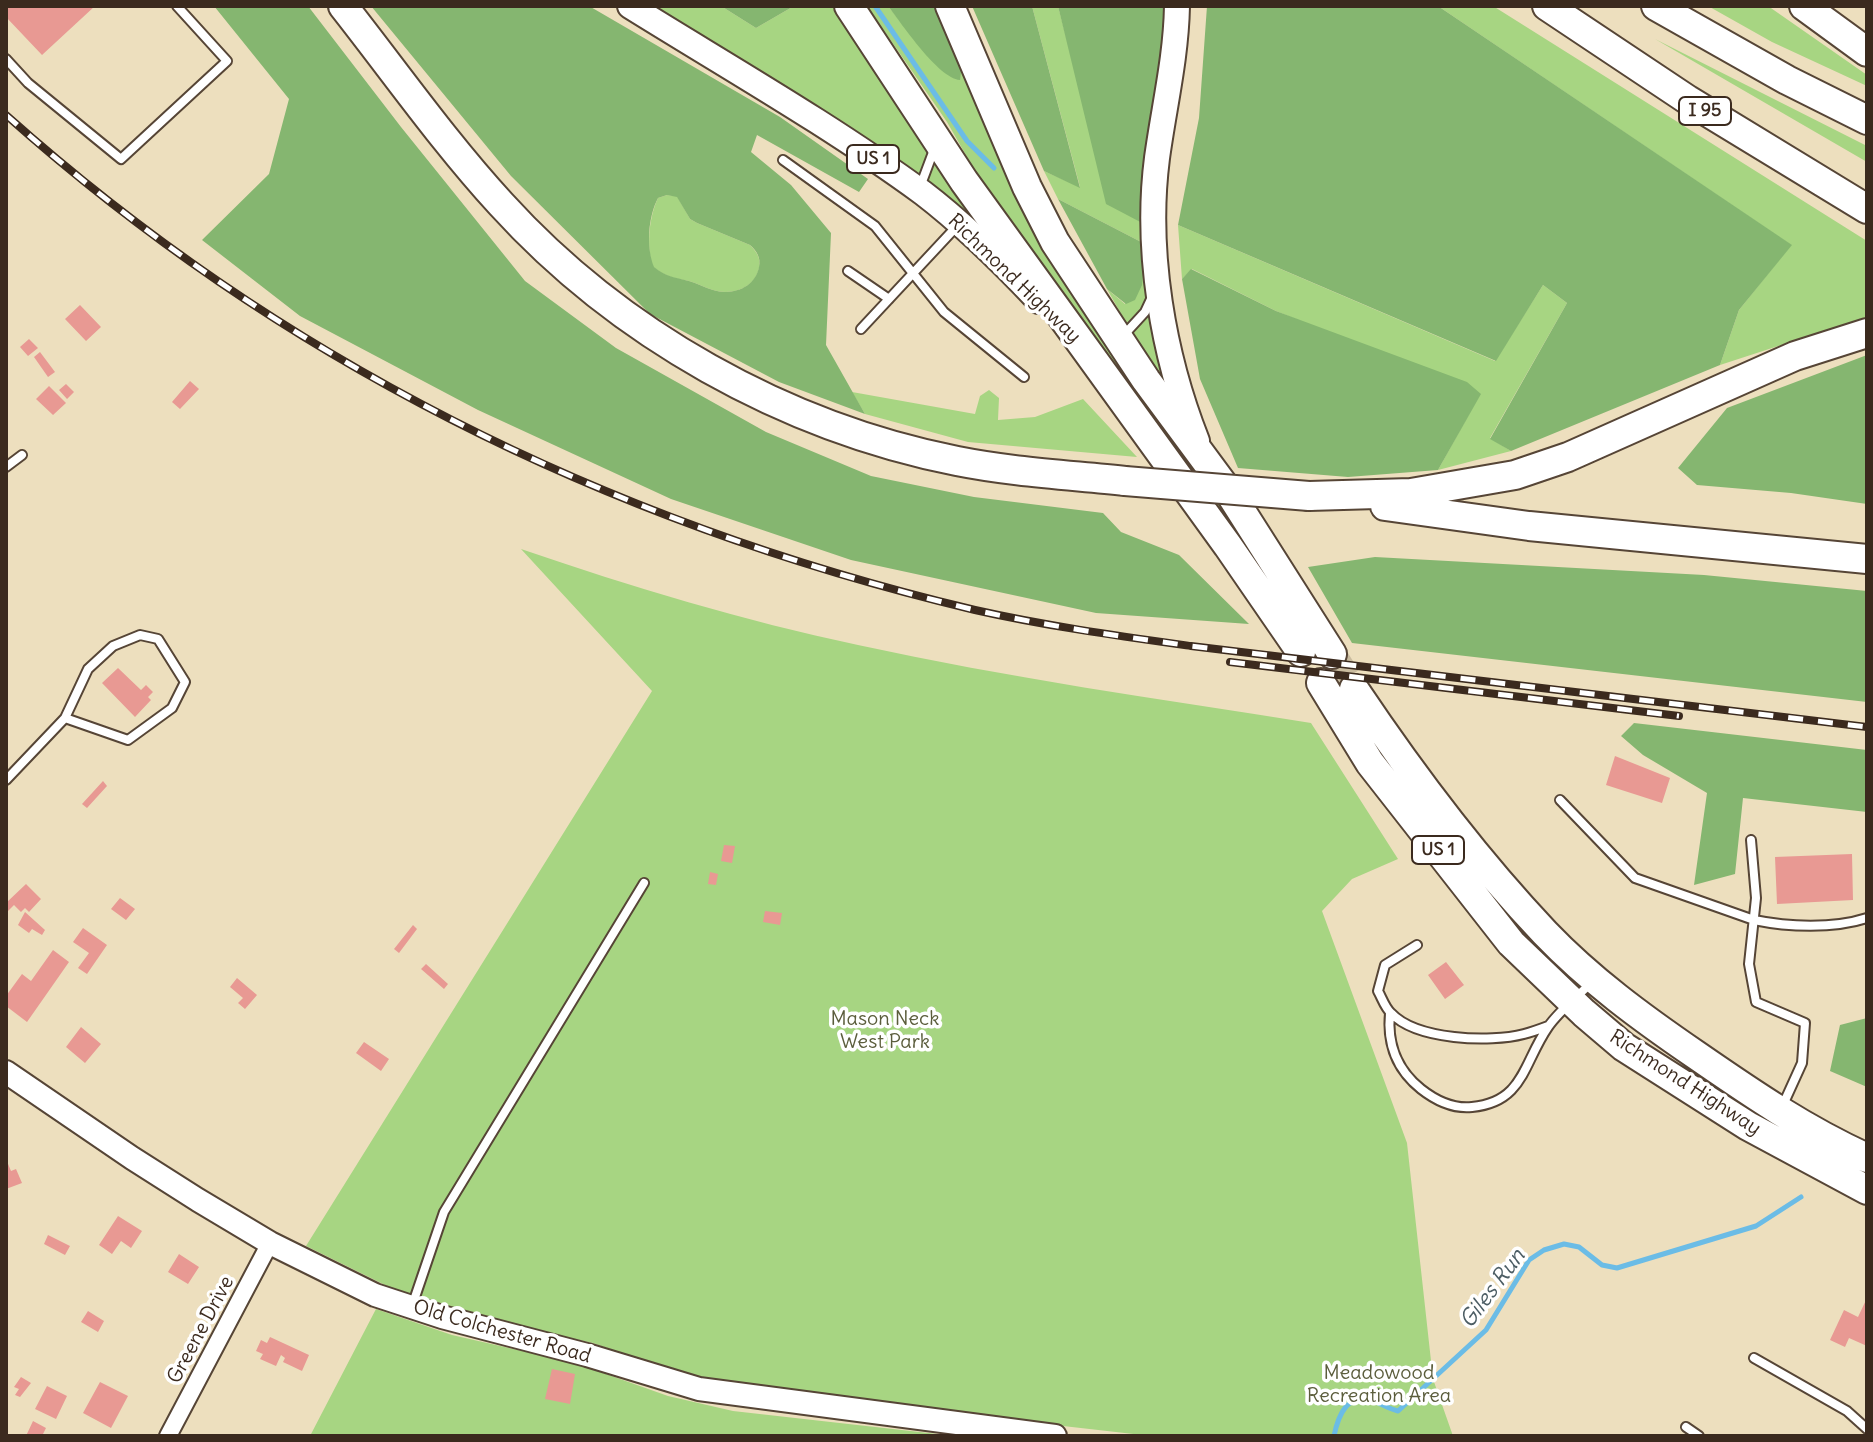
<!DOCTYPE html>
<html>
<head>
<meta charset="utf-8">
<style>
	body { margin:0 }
	#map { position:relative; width:1873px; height:1442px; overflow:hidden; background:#eddfbe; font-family:Delius,sans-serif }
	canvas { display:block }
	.frame { position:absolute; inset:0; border:8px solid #3b2a1e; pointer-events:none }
</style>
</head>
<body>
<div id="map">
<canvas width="1873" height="1442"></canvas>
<div class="frame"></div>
</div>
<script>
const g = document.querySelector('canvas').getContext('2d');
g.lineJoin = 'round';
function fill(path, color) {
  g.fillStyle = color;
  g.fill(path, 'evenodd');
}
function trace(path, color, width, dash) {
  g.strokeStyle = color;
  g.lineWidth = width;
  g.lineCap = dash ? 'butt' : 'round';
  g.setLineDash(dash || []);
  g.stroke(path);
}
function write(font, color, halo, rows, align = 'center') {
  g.font = font + ' Delius,sans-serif';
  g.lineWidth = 7;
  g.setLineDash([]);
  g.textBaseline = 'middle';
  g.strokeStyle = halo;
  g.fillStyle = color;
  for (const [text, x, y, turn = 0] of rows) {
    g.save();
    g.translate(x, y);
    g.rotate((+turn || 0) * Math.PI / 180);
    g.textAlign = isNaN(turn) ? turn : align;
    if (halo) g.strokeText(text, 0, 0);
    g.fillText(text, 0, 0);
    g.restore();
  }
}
fill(new Path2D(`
	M651 6H721L756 28 794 6H834L914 132 1012 263 869 144 737 57Z
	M867 6H888L931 59 962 64 1175 434 1317 652 979 178 947 122Z
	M1032 6H1058L1082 98 1146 225 1176 404 1149 364 1107 289 1125 304 1145 244 1058 199 1044 171 1080 187Z
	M1438 6H1493L1867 241V317L1720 365 1739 310 1791 245Z
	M1708 6H1768L1867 75V86L1772 42Z
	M1655 39 1867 146V162Z
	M667 195 677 196 690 219 697 223 750 245C757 252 761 258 759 268 755 288 732 296 713 290 705 288 697 283 689 281 674 278 666 277 653 267 646 247 649 217 658 198Z
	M1178 225 1495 361 1543 285 1567 303 1490 438 1511 451 1438 470 1480 394 1276 311 1192 269 1182 279Z
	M989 390 999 398 998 420 1035 417 1083 399 1137 457 968 442 865 414 852 392 975 414 980 396Z
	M521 549C632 587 744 621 858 645 1008 678 1160 699 1311 723L1398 859 1352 879 1322 911 1407 1143 1433 1379 1453 1436H1151L773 1393 681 1374 593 1343 483 1319 433 1304 391 1288 306 1246 652 691Z
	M376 1309 452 1335 575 1363 668 1396 733 1411 955 1436H310Z`), '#a7d582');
fill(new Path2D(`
	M214 6H308L401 127 525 281 616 348 766 432 871 476 974 497 1103 513 1121 532 1179 555 1249 624 1096 613 851 560 671 499 478 410 300 316 202 240 269 174 289 99Z
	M371 6H589L780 117 868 179 859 192 757 135 751 152 791 185 831 233 826 345 865 414 779 382 650 314 511 176ZM667 195 677 197 690 219 697 223 750 245C757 251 761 258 759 267 755 288 732 296 713 290 705 288 697 283 689 281 674 277 666 277 654 267 646 247 648 217 658 198Z
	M721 6H794L756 28Z
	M888 6H938L962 64 960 80C938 78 902 24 888 6Z
	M972 6H1032L1080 188 1044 171Z
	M1058 6H1166L1146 171V225L1106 204Z
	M1207 6H1438L1792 245 1739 310 1720 365 1511 451 1490 439 1567 303 1543 285 1496 361 1178 225 1199 118Z
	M1058 199 1145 244 1142 285 1135 300 1126 304 1107 289Z
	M1191 269 1276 311 1467 382 1481 394 1438 470 1348 477 1238 468 1200 379 1182 279Z
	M1867 355V504L1791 493 1697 485 1678 468 1727 408Z
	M1375 557 1704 575 1867 591V702L1352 643 1308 567Z
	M1634 723 1867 750V812L1743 798 1735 874 1694 885 1707 793 1643 755 1621 736Z
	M1867 1018V1087L1830 1071 1840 1025Z`), '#85b670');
trace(new Path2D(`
	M875 6 967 141 994 168
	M1334 1436C1338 1416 1347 1392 1373 1401 1382 1404 1389 1409 1398 1411L1486 1330 1529 1260 1544 1250 1564 1244 1579 1247 1602 1265 1617 1268 1756 1226 1801 1197`), '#6bbce6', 5);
fill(new Path2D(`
	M6 6H95L42 55 6 17Z
	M80 305 101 327 86 341 65 319Z
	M29 339 38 348 28 356 20 347Z
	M40 352 55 372 48 377 34 357Z
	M190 381 199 389 180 409 172 402Z
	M66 384 74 392 67 399 59 390Z
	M49 386 66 403 53 415 36 399Z
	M118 668 141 690 146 685 153 692 148 697 151 700 135 717 102 683Z
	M1615 756 1670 778 1662 803 1606 785Z
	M103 781 107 786 87 808 82 804Z
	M724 845 735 846 732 863 721 861Z
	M1852 854 1853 900 1777 904 1775 857Z
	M710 872 718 874 716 885 708 884Z
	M26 884 41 899 29 912 25 908 21 912 14 905 6 913V903Z
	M120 898 135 909 126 920 111 909Z
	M765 911 782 913 780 925 763 922Z
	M25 912 45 930 42 935 32 929 29 933 18 925Z
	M413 925 417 929 399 953 394 949Z
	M83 928 107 945 87 974 78 968 89 953 73 942Z
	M53 950 69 962 27 1022 6 1006V996L22 974 31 981Z
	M1446 962 1464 985 1445 999 1428 975Z
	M426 964 448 984 444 989 421 969Z
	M237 978 257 995 245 1009 238 1003 243 998 230 987Z
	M81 1027 101 1044 85 1063 66 1047Z
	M364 1042 389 1059 381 1071 356 1053Z
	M6 1159 11 1171 16 1169 22 1183 6 1189Z
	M118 1216 142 1231 131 1248 121 1241 112 1254 99 1245Z
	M48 1235 70 1246 65 1255 44 1244Z
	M179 1254 199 1267 188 1284 168 1272Z
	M1867 1298V1346L1849 1338 1845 1347 1830 1340 1844 1310 1858 1317Z
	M88 1311 104 1321 98 1332 81 1322Z
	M270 1337 309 1355 302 1371 283 1362 285 1358 281 1355 276 1366 260 1359 263 1354 256 1351 261 1340 267 1343Z
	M552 1369 575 1374 570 1404 545 1399Z
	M21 1377 31 1383 20 1397 15 1395 19 1389 14 1387Z
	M100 1382 128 1396 111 1428 83 1413Z
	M47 1386 67 1396 56 1419 35 1409Z
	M33 1421 46 1428 42 1436H26Z`), '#e89993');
trace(new Path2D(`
	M1332 654 1354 689`), '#c9bb9e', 28, [28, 14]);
const lane = new Path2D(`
	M6 59 28 83 121 159 227 61 177 6
	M783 160 875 226 944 312 1024 377
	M920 187 935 147
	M848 271 889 299
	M861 329 958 225
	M1122 337 1145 312 1152 297
	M6 467 22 455
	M6 780 65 718 88 669 113 646 140 635 158 639 185 682 172 708 128 740 65 718
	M1560 800 1635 878 1754 920C1788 927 1833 929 1867 918
	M1751 840 1756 898 1749 964 1756 1002 1805 1023 1802 1063 1782 1107
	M1417 945 1385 965 1378 991C1382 998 1385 1008 1391 1013 1416 1040 1490 1043 1524 1034 1532 1032 1540 1029 1548 1026
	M1390 1013C1387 1043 1396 1069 1421 1089 1435 1100 1453 1109 1472 1107 1524 1102 1523 1063 1548 1027 1559 1011 1577 997 1591 983
	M412 1306 444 1212 644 883
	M1754 1358 1847 1411 1867 1429
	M1686 1427 1699 1436`);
const street = new Path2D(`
	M168 1436 270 1243`);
const secondary = new Path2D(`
	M6 1072 132 1158 198 1200 270 1243 375 1295 442 1317 587 1355 699 1389 1055 1436`);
const primary = new Path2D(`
	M630 6C728 67 830 125 923 193 965 225 1003 263 1039 301
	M1177 6C1176 58 1164 107 1157 158 1145 251 1163 355 1197 441`);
const highway = new Path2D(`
	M343 6C395 72 444 142 501 204 619 334 785 427 957 461 1012 472 1069 475 1125 481
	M849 6 964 181 1228 546 1301 652
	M950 6 1027 187 1055 242 1146 380 1231 495 1332 654
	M1547 6 1688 100 1867 209
	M1656 6 1787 80 1867 120
	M1804 6 1867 52
	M1309 496 1411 493 1515 475 1568 457 1795 356 1867 333
	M1385 506 1529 526 1867 559
	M1321 683 1370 763 1511 943 1584 1013 1624 1047 1748 1126 1867 1190
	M1354 689C1411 774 1474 858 1545 933 1590 980 1642 1018 1696 1055 1751 1093 1805 1130 1867 1158`);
trace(lane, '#564536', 12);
trace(street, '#564536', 20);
trace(secondary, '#564536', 26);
trace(primary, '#564536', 28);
trace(highway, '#564536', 32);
trace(lane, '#fff', 8);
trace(street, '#fff', 16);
trace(secondary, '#fff', 22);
trace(primary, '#fff', 24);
trace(highway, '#fff', 28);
const rail = new Path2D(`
	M6 115C285 364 613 524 975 610 1046 626 1119 636 1191 646L1867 727
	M1230 662 1679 716`);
trace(rail, '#3b2a1e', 8);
trace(rail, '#fff', 5, [15]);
const highwayBridge = new Path2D(`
	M1125 481 1309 496`);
trace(highwayBridge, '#564536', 32, []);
trace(highwayBridge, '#fff', 28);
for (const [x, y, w] of [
	[1705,111,52],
	[873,159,52],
	[1438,850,52]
]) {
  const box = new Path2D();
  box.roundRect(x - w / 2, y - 14, w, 28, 6);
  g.fillStyle = '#fff';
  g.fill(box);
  trace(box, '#3b2a1e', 2);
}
write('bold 18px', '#3b2a1e', null, [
	["I 95",1705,111],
	["US 1",873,159],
	["US 1",1438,850]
]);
write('20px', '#3b2a1e', '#fff', [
	["Richmond Highway",1014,279,44],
	["Richmond Highway",1685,1083,33],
	["Greene Drive",201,1330,-62],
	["Old Colchester Road",502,1332,16]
]);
write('20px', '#5b5d3c', '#fff', [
	["Mason Neck",885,1019],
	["West Park",885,1042],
	["Meadowood",1379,1373],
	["Recreation Area",1379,1396]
]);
write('italic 22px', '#4c5d64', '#fff', [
	["Giles Run",1493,1289,-53]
]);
</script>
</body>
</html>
